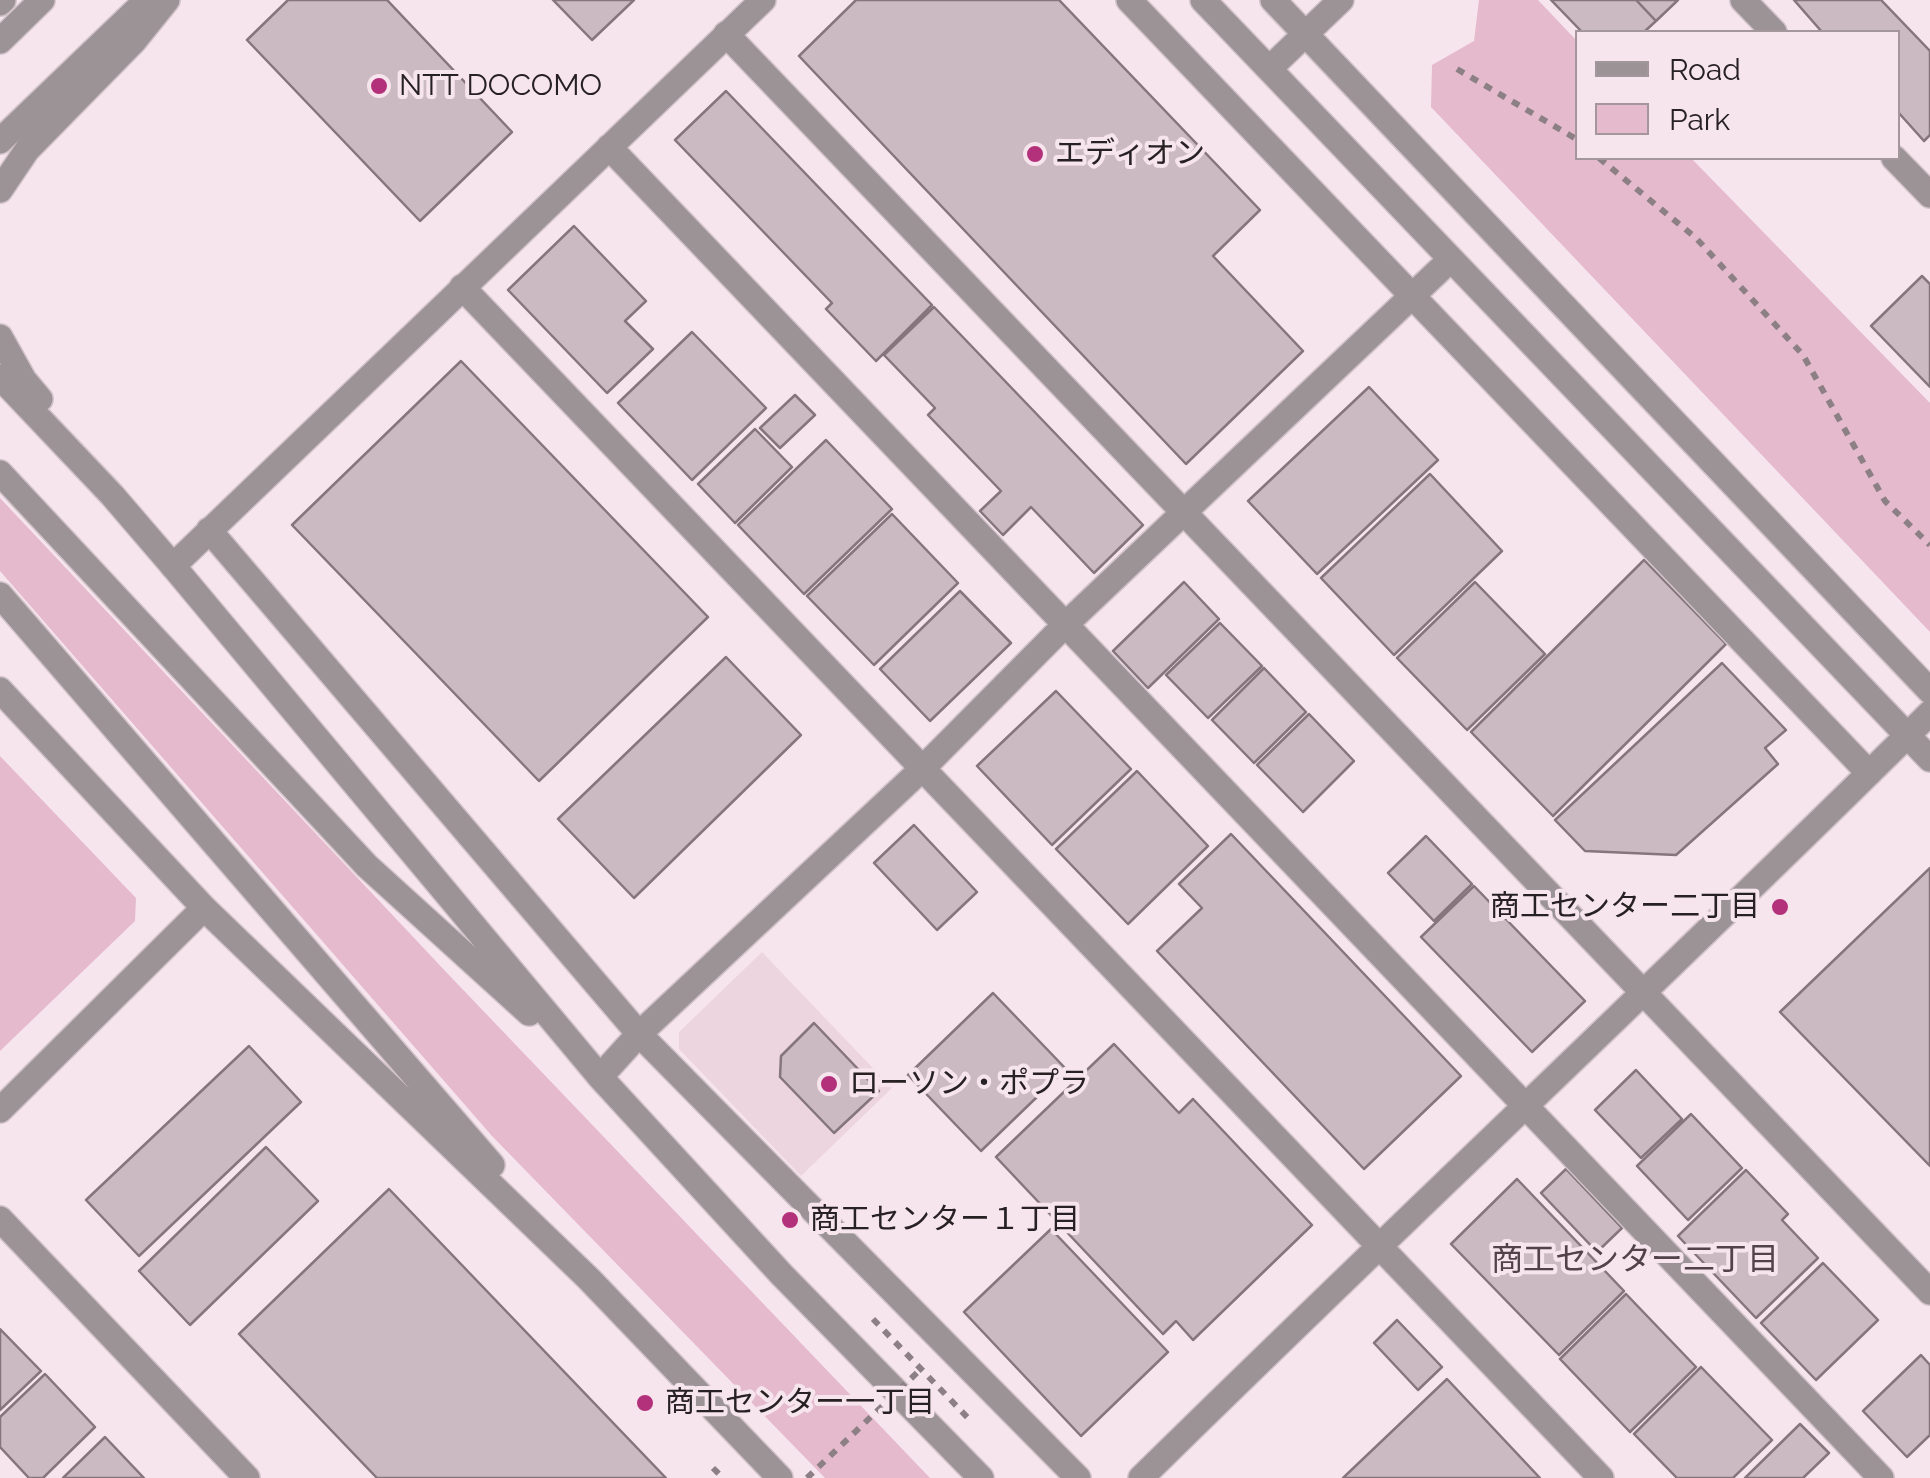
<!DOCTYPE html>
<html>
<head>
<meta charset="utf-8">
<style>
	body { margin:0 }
	#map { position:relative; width:1930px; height:1478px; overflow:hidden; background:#f7e5ed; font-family:Raleway,sans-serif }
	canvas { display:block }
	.legend { position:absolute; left:1575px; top:30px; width:325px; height:130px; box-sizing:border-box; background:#f7e5ed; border:2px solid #a4979c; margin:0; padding:12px 18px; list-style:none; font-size:30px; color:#272123 }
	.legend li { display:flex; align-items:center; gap:20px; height:50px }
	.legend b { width:50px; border:2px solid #a4979c }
</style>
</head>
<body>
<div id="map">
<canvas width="1930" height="1478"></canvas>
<ul class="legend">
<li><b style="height:12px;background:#9b9396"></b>Road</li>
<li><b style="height:28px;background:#e5bacd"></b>Park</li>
</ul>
</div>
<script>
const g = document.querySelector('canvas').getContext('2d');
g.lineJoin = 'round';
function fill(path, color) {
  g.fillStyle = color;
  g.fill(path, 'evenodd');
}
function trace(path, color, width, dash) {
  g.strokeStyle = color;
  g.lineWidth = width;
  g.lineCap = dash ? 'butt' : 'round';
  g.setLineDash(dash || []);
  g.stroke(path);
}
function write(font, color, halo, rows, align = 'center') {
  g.font = font + ' Raleway,"Noto Sans JP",sans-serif';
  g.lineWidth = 8;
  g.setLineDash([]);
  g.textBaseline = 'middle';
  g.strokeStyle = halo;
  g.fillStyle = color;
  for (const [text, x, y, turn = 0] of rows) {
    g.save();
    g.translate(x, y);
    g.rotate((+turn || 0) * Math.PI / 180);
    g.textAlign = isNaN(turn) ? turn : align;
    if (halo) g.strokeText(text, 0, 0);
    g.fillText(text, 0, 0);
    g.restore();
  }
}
fill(new Path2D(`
	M762 952 892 1088 801 1176 679 1049V1032Z`), '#edd5df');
fill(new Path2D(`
	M1479 0H1538L1577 41 1578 158H1691L1930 403V632L1431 107 1432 65 1474 41Z
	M0 498 448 974 930 1478H825L492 1136 0 571Z
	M0 756 136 898 135 921 0 1051Z`), '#e5bacd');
const building = new Path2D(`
	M288 0H387L512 132 420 221 247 40Z
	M553 0H634L592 40Z
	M856 0H1059L1260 210 1213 256 1303 351 1186 464 799 56Z
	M1551 0H1636L1656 21 1644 32H1582Z
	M1636 0H1678L1656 21Z
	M1794 0H1881L1930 51V135L1924 141 1898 112V32H1822Z
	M726 91 932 305 876 361 826 309 832 303 675 140Z
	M574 226 646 301 625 321 653 349 607 393 508 290Z
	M1922 276 1930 284V387L1871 326Z
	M934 307 1143 525 1094 573 1031 507 1003 535 980 511 1001 491 928 415 935 408 884 355Z
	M692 332 766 408 692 480 618 403Z
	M461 361 708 617 539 781 292 525Z
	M1369 387 1438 460 1317 574 1248 501Z
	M795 395 815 415 780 448 760 428Z
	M755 429 792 467 735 523 698 484Z
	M826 440 892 509 804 594 738 525Z
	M1430 474 1502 551 1394 655 1321 578Z
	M892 514 958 583 874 665 807 596Z
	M1644 560 1726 644 1553 816 1471 732Z
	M1184 582 1219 619 1148 688 1113 651Z
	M1475 582 1545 654 1467 730 1397 658Z
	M960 591 1011 643 930 721 880 669Z
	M1220 623 1262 666 1208 718 1166 675Z
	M726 657 801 735 634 898 558 819Z
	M1722 663 1786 730 1765 748 1778 764 1676 855 1585 851 1555 820Z
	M1264 668 1306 712 1254 763 1212 720Z
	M1056 691 1131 769 1052 845 977 766Z
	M1309 714 1354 761 1303 812 1257 765Z
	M1137 771 1208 846 1128 924 1056 849Z
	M914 825 977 892 937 930 874 863Z
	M1231 834 1461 1076 1364 1169 1157 951 1202 908 1179 884Z
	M1426 836 1472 884 1434 921 1388 873Z
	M1930 868V1166L1780 1012Z
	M1474 886 1585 1001 1532 1052 1421 937Z
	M993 993 1066 1069 981 1151 908 1075Z
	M814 1023 879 1091 834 1133 780 1077 781 1056Z
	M1114 1044 1179 1113 1193 1099 1312 1225 1193 1340 1176 1321 1163 1334 996 1157Z
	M249 1046 301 1102 139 1256 86 1200Z
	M1636 1070 1682 1119 1641 1158 1595 1110Z
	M1691 1114 1742 1168 1688 1220 1637 1166Z
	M266 1147 318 1201 190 1325 139 1271Z
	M1566 1169 1622 1228 1597 1252 1541 1193Z
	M1746 1170 1788 1214 1782 1220 1818 1258 1756 1318 1678 1236Z
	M1517 1179 1624 1291 1559 1355 1451 1244Z
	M389 1189 666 1478H377L239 1334Z
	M1051 1229 1168 1352 1081 1436 964 1312Z
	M1823 1263 1878 1320 1816 1380 1761 1323Z
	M1626 1294 1696 1367 1630 1432 1560 1359Z
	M1397 1320 1442 1367 1418 1390 1374 1343Z
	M0 1329 41 1371 0 1410Z
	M1921 1355 1930 1365V1435L1907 1457 1863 1411Z
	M1701 1367 1772 1440 1733 1478H1677L1634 1434Z
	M45 1374 95 1427 43 1478H29L0 1447V1417Z
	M1447 1379 1540 1478H1343Z
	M1800 1424 1829 1453 1803 1478H1745Z
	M105 1437 144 1478H63Z`);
fill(building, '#cbbac1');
trace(building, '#85757c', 2.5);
const minor = new Path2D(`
	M1129 0 1869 773
	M1743 0 1774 32
	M609 147 1881 1478
	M1894 158 1930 195
	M209 530 639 1034 1078 1478
	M173 566 763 0`);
const tertiary = new Path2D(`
	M1203 0 1930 759
	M1273 0 1930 691
	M0 3 3 0
	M726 34 1930 1292
	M0 41 42 0
	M1269 69 1341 0
	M0 141 147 0
	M0 190 27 150 134 41 167 0
	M462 287 1601 1478
	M0 337 24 380 40 399
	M0 377 112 495 173 566 600 1077 782 1275 981 1478
	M0 473 367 866 529 1013
	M0 595 492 1165
	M0 690 204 908 589 1279 780 1478
	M600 1077 639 1034 922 769 1065 625 1450 260
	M0 1110 204 908
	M0 1219 247 1478
	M1141 1478C1402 1221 1670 971 1930 713`);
trace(minor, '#d2c2c9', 28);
trace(tertiary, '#d2c2c9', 28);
trace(new Path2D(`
	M1457 69 1578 140
	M1599 158 1696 238 1803 355 1885 501 1930 545
	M873 1319 969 1419
	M713 1468 723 1478`), '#8c8085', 6, [8, 8]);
trace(minor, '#9b9396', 25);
trace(tertiary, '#9b9396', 25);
trace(new Path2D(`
	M807 1478 922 1368`), '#8c8085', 6, [8, 8]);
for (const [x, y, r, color] of [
	[379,86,10,"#b3307a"],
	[1035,154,10,"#b3307a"],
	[1780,907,10,"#b3307a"],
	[829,1084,10,"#b3307a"],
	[790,1220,10,"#b3307a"],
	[645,1403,10,"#b3307a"]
]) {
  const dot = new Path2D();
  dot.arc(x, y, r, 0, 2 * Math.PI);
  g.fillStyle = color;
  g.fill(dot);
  trace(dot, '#f7e5ed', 4);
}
write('30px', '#272123', '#f7e5ed', [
	["NTT DOCOMO",399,86],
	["エディオン",1055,154],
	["商工センター二丁目",1760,907,"right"],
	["ローソン・ポプラ",849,1084],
	["商工センター１丁目",810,1220],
	["商工センター一丁目",665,1403]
], 'left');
write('32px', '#514349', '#f7e5ed', [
	["商工センター二丁目",1635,1260]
]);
</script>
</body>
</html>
